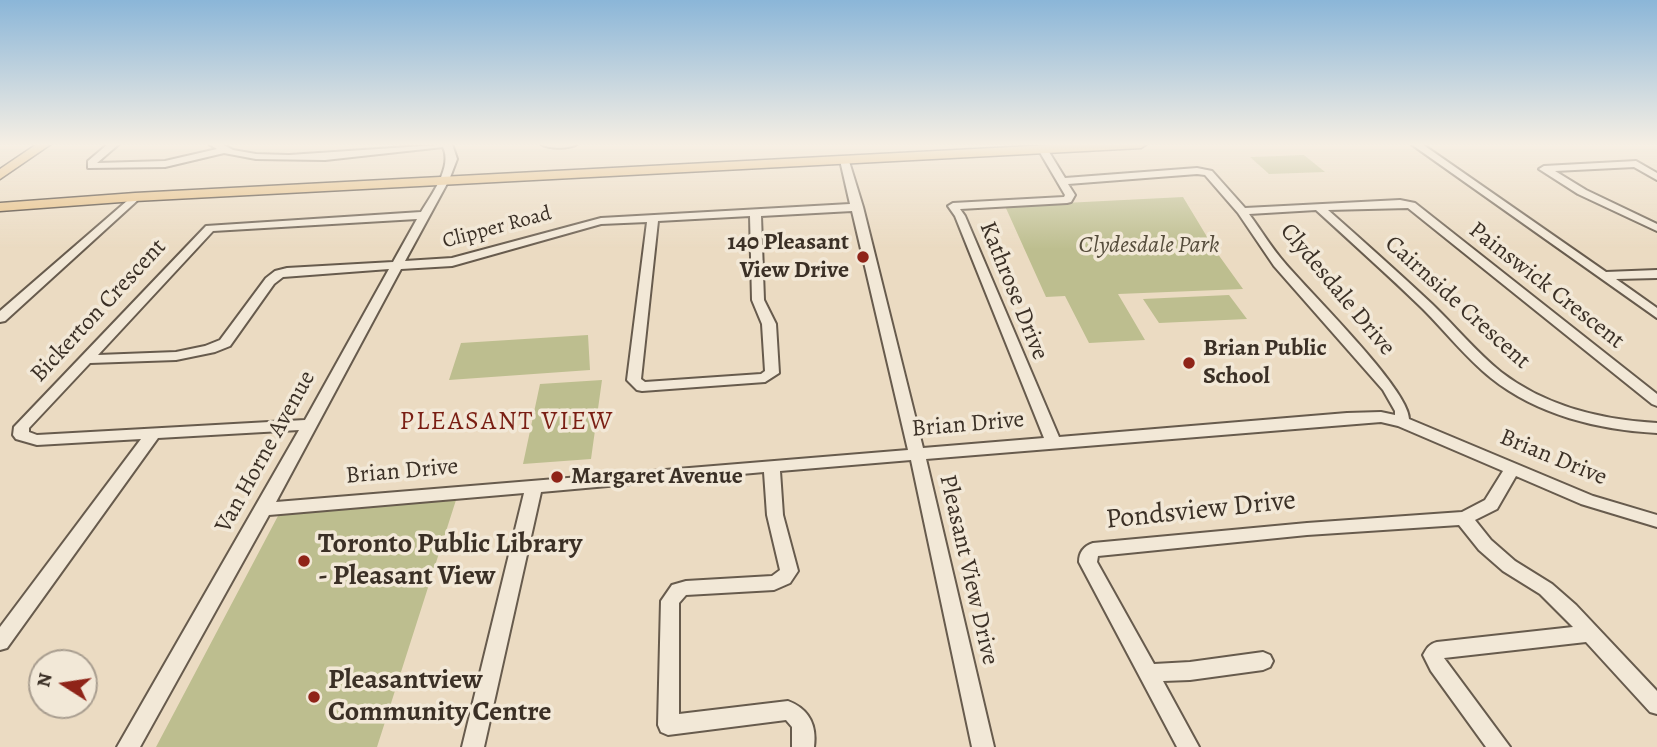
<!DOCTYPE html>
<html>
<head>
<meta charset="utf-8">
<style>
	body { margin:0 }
	#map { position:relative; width:1657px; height:747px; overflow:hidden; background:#ebdbc2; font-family:Alegreya,serif }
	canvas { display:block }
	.north { position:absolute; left:28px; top:649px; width:70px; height:70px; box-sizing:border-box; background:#f2e8d7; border:2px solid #a99e90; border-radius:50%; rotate:282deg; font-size:19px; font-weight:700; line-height:28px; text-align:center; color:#3b3026 }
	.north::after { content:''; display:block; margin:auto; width:24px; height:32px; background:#8f2418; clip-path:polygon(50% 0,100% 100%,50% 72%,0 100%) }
</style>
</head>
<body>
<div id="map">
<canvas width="1657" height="747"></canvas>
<div class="north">N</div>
</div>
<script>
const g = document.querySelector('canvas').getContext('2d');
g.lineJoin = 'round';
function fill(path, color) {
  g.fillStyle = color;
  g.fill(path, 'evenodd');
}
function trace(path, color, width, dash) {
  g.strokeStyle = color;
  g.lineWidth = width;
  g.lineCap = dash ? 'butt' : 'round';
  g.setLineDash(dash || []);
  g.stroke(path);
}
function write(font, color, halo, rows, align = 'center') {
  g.font = font + ' Alegreya,serif';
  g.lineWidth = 7;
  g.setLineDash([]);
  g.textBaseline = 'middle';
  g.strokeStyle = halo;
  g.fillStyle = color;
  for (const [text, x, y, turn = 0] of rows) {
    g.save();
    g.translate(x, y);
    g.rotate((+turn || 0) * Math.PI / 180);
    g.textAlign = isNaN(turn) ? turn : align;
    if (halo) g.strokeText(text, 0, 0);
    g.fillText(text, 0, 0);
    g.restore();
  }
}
fill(new Path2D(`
	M1304 155 1325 172 1269 174 1250 157Z
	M1183 197 1215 250 1243 289 1118 294 1145 340 1089 343 1065 296 1046 297 1005 206Z
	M1229 295 1247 319 1159 323 1143 299Z
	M588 335 590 370 449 380 461 343Z
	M602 380 591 459 523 464 540 384Z
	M456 500 377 747H156L279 514Z`), '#bdbe8f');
const minor = new Path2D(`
	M108 144H119L97 163 165 161 217 149 209 144H222L233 150 256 154 289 155 452 144 457 159 449 180 405 261 452 258 601 218 850 204 840 160 848 158 863 207 923 448 1044 438 955 216 948 206 953 203 1064 197 1065 195 1038 149 1040 147H1046L1065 178 1197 168 1212 171 1245 208 1400 200 1415 203 1657 394V406L1652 404 1408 208 1328 210C1363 241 1398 272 1432 304 1455 326 1476 352 1501 372 1545 406 1602 420 1657 423V433C1599 430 1537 415 1491 378 1466 358 1446 332 1423 309 1388 275 1352 243 1316 210L1249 214C1261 230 1271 247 1284 262 1308 291 1409 389 1409 419L1593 496 1657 515V527L1581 504 1516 476 1497 509 1475 520 1491 540 1515 561 1552 584 1576 605 1657 691V714L1650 712 1586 642 1444 658 1510 747H1486L1431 671 1423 655C1427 648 1429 644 1437 642L1573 627 1540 594 1503 571 1479 550 1459 525 1307 535 1098 556 1097 562 1154 664 1190 662 1263 652 1270 655 1273 661 1270 667 1263 670 1190 680 1163 681 1199 747H1177L1079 562C1079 552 1084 546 1093 543L1307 523 1462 512 1485 500 1503 471 1398 426 1381 422 926 459 994 747H972L911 460 780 471 783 515 798 571 790 583 774 590 686 595 679 603V714L788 701C809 709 817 725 814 747H792V727L786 720 668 735 661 732 658 725 661 601 672 585 686 581 772 576 780 570 767 515 764 472 541 492 484 747H462L524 493 269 515 140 747H117L299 430 158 438 7 648 0 650V627L141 439 37 445 16 439 13 435 14 427 206 226 421 212C431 195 453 167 443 147L325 160 256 159 224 153 165 167 88 168V161ZM1197 174 1205 175 1238 213 1274 266 1383 390 1395 411V415L1381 412 1347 413 1059 437 965 216 960 209 1067 203 1071 202 1075 195 1068 184ZM852 211 908 450 276 502 401 269 452 266 601 224 647 222 627 380 637 390 642 391 765 382 779 373 776 324 764 300 761 216ZM750 216 752 300 762 324 765 371 761 374 645 382 641 379 658 221ZM417 219 393 262 287 268 275 271 266 278 220 340 205 346 176 352 98 355 213 231ZM389 269 305 420 37 435 29 432V428L90 363 176 360 215 352 230 346 274 284 283 277Z
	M541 144H577C569 149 549 149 541 144Z
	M1411 144H1422L1606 272 1657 270V278L1616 279 1657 308V318Z
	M1636 161 1657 173V180L1634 167 1555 171 1586 190 1657 224V231L1578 194 1539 169 1544 166Z
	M135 194 140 197 139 199 5 321 0 322V311Z`);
const major = new Path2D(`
	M37 144H51L0 179V169Z
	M1070 144H1147L1141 148 135 201 0 211V203L135 193Z`);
trace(minor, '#675b4d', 4);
trace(major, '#3b3026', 3);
fill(minor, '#f2e8d7');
fill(major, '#e6be81');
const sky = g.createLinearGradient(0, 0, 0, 249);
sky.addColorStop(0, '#8bb6d8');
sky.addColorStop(0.58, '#f6efe4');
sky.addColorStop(1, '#f6efe400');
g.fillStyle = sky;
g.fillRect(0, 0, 1657, 249);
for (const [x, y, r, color] of [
	[863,257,7,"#8f2418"],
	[1189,363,7,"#8f2418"],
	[557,477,7,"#8f2418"],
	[304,561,7,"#8f2418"],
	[314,697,7,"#8f2418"]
]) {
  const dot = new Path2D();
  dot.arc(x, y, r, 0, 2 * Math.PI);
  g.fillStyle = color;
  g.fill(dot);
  trace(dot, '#f2e8d7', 2.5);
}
write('21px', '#3b3026', '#f2e8d7', [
	["Clipper Road",497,228,-15]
]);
write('bold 24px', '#3b3026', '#f2e8d7', [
	["140 Pleasant",849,243,"right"],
	["View Drive",849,271,"right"],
	["Brian Public",1203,349],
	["School",1203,377],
	["Margaret Avenue",571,477]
], 'left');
write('italic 24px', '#554c3b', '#f2e8d7', [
	["Clydesdale Park",1149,246]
]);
write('24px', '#3b3026', '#f2e8d7', [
	["Painswick Crescent",1546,286,38],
	["Clydesdale Drive",1337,290,50],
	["Kathrose Drive",1013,291,68],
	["Cairnside Crescent",1457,303,42],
	["Bickerton Crescent",99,311,-47],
	["Brian Drive",968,425,-5],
	["Van Horne Avenue",266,452,-61],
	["Brian Drive",1553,458,22],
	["Brian Drive",402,472,-5],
	["Pleasant View Drive",968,570,77]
]);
g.letterSpacing = '2px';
write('26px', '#7a1f14', '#f2e8d7', [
	["PLEASANT VIEW",507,423]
]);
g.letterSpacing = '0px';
write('28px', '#3b3026', '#f2e8d7', [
	["Pondsview Drive",1201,511,-6]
]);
write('bold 28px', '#3b3026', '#f2e8d7', [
	["Toronto Public Library",318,545],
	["- Pleasant View",318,577],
	["Pleasantview",328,681],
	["Community Centre",328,713]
], 'left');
</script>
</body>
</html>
